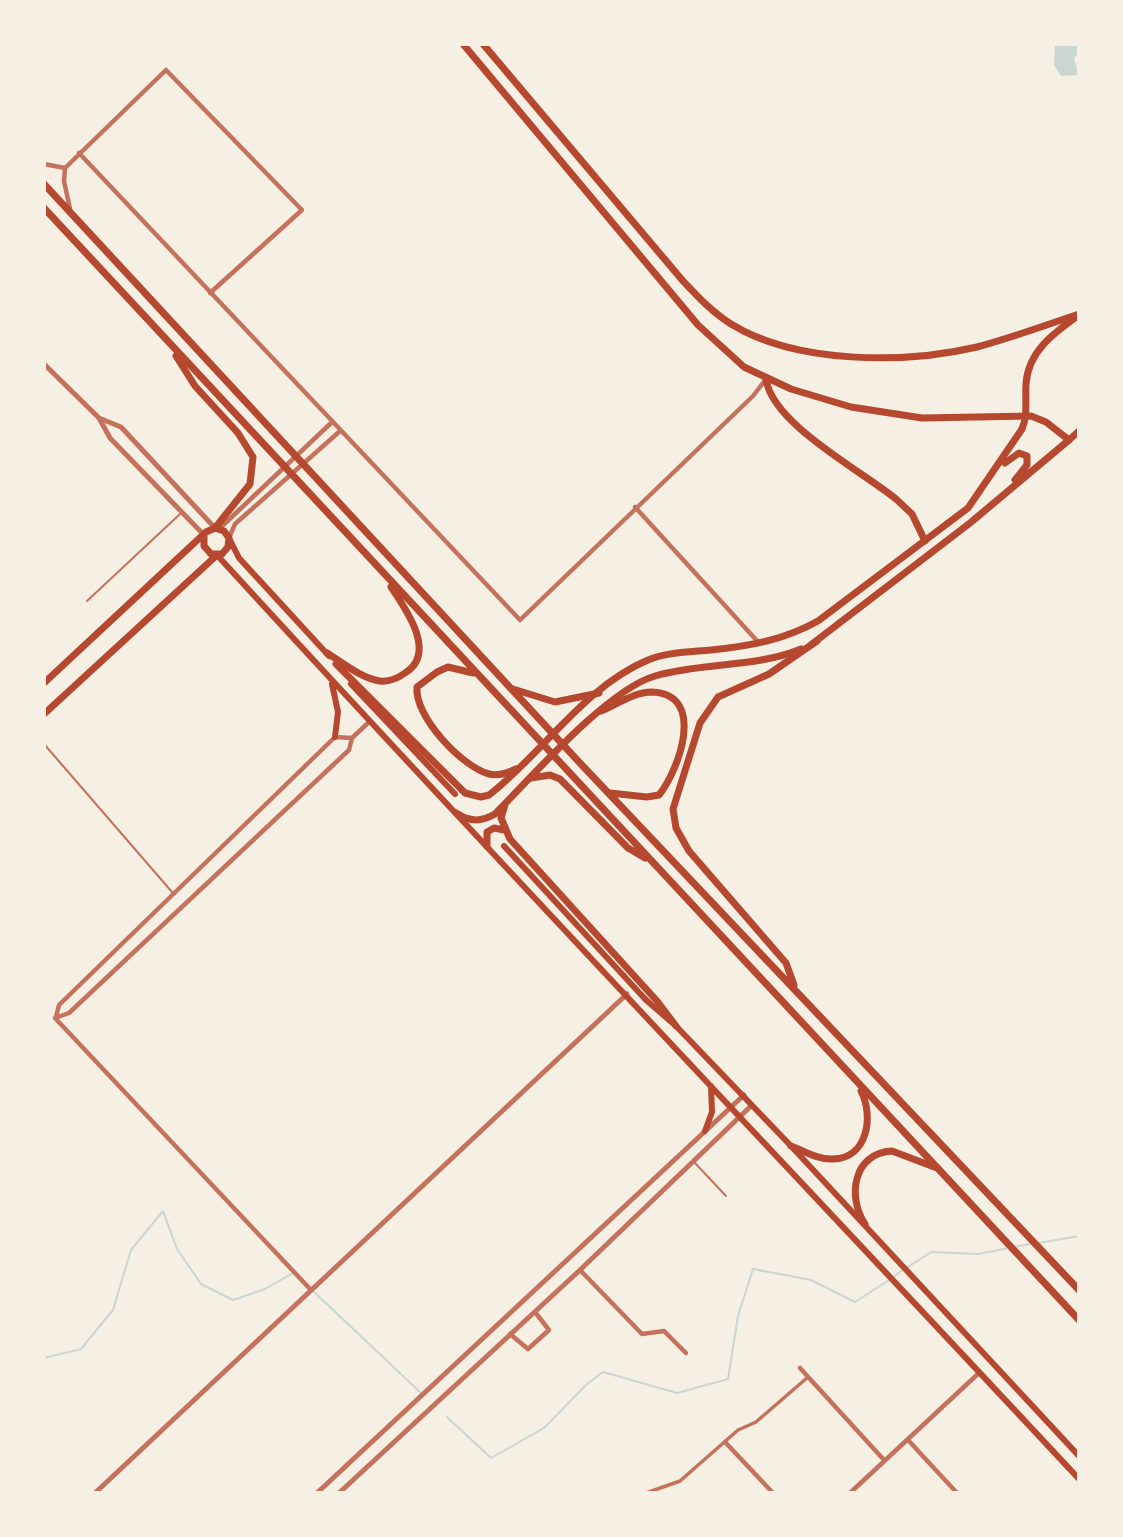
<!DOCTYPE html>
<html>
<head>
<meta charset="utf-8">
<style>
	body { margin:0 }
	#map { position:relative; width:1123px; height:1537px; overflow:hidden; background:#f6efe4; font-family:Literata,serif }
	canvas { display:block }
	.frame { position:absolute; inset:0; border:46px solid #f6efe4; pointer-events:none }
</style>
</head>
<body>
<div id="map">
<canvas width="1123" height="1537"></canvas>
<div class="frame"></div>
</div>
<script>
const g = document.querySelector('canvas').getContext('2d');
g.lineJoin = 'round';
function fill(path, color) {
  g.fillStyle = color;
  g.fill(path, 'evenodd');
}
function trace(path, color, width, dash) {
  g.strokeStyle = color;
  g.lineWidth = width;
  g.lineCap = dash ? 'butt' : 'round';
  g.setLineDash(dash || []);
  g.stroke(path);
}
fill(new Path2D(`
	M1055 44H1079V53L1074 58 1079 75 1061 76 1054 65Z`), '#c9d6d2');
trace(new Path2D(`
	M1039 1243 1079 1236
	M1015 1247 1030 1244
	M908 1267 931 1252 978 1254 1009 1248
	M893 1277 903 1270
	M313 1291 421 1393
	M44 1358 81 1349 113 1310 131 1250 163 1211 177 1249 201 1284 233 1300 265 1289 293 1273
	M447 1417 491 1458 544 1428 586 1385 603 1372 677 1393 728 1379 738 1316 753 1269 811 1280 855 1302 889 1280`), '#c9d6d2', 2);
trace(new Path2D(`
	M87 601 180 514
	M44 744 172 892
	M694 1162 726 1196`), '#c5725c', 2);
trace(new Path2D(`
	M646 1493 680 1481 738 1430 756 1422 808 1377`), '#c5725c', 3.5);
trace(new Path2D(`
	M79 153 520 620 753 396 766 379
	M44 164 65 168
	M70 209 64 181 65 168 166 70 302 210 210 293
	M635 507 759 643
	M219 529 331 423
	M229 538 235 524 339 432
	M56 1017 59 1005 335 737 352 738
	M55 1018 69 1013 349 750 352 738 369 722
	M55 1018 311 1290
	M580 1270 642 1334 664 1331 686 1353
	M510 1334 528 1349 549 1330 535 1312
	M800 1368 884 1460
	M908 1440 957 1493
	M725 1442 773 1493
	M850 1493 980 1372`), '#c5725c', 4.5);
trace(new Path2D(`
	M44 364 99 418 110 438 204 535
	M99 418 121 427 215 528
	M95 1493 627 994
	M317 1493 744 1095
	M339 1493 580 1270 752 1105`), '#c5725c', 5);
trace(new Path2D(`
	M229 538 239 558 329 656
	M217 555C501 866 792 1171 1079 1479
	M332 684 338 712 335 737
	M351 684 455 794
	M504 846 646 1000 676 1026 791 1146 1079 1456
	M705 1131 712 1112 711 1086`), '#b5482f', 6);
trace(new Path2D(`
	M1005 463 1019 453 1027 456V465L1015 480
	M812 644 970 523 1069 440
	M336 664 465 793 481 797 489 795C541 755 585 686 648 660 667 652 690 652 711 650 750 646 784 640 818 621L968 508 1022 429C1028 415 1025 400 1026 384 1028 351 1054 333 1079 315
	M44 683 206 532 215 528 224 531 229 538 228 547 222 554H211L204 546V535
	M44 714 217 555
	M505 805 501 818 510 839 657 1001 676 1026
	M456 813C470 822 481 822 495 814 532 777 607 690 655 676 703 662 755 668 801 649
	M487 846V832L494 828 504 830`), '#b5482f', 7);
trace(new Path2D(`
	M463 44 698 325 744 367 791 389 851 407 922 418 1031 416 1046 422 1069 440 1079 431
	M483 44 683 281C698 297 712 312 731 324 796 364 904 364 977 347 1011 338 1046 325 1079 314
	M44 184 579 762 1079 1290
	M44 208 1079 1320
	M176 356 195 386 238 433 253 457 250 484 215 528
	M766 379C772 424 862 471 896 499L912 514 925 541
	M327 653C343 663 361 678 380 681 389 682 398 678 405 673 438 653 405 608 391 587
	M473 673 448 667 437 672 417 687C414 716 462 767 489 774 498 776 508 773 516 769
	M513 689 555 702 599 693
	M601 711C616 705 634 692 652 692 707 694 679 770 659 795L647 797 610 793
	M531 778 550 775 560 779 628 848 645 858
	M794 985 786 963 689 851 676 828 673 809 700 723 718 697 769 674 817 641
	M791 1146C804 1151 819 1160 833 1159 868 1158 874 1116 861 1091
	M865 1224C847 1197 853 1153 892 1151L937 1168`), '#b5482f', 7);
</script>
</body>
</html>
